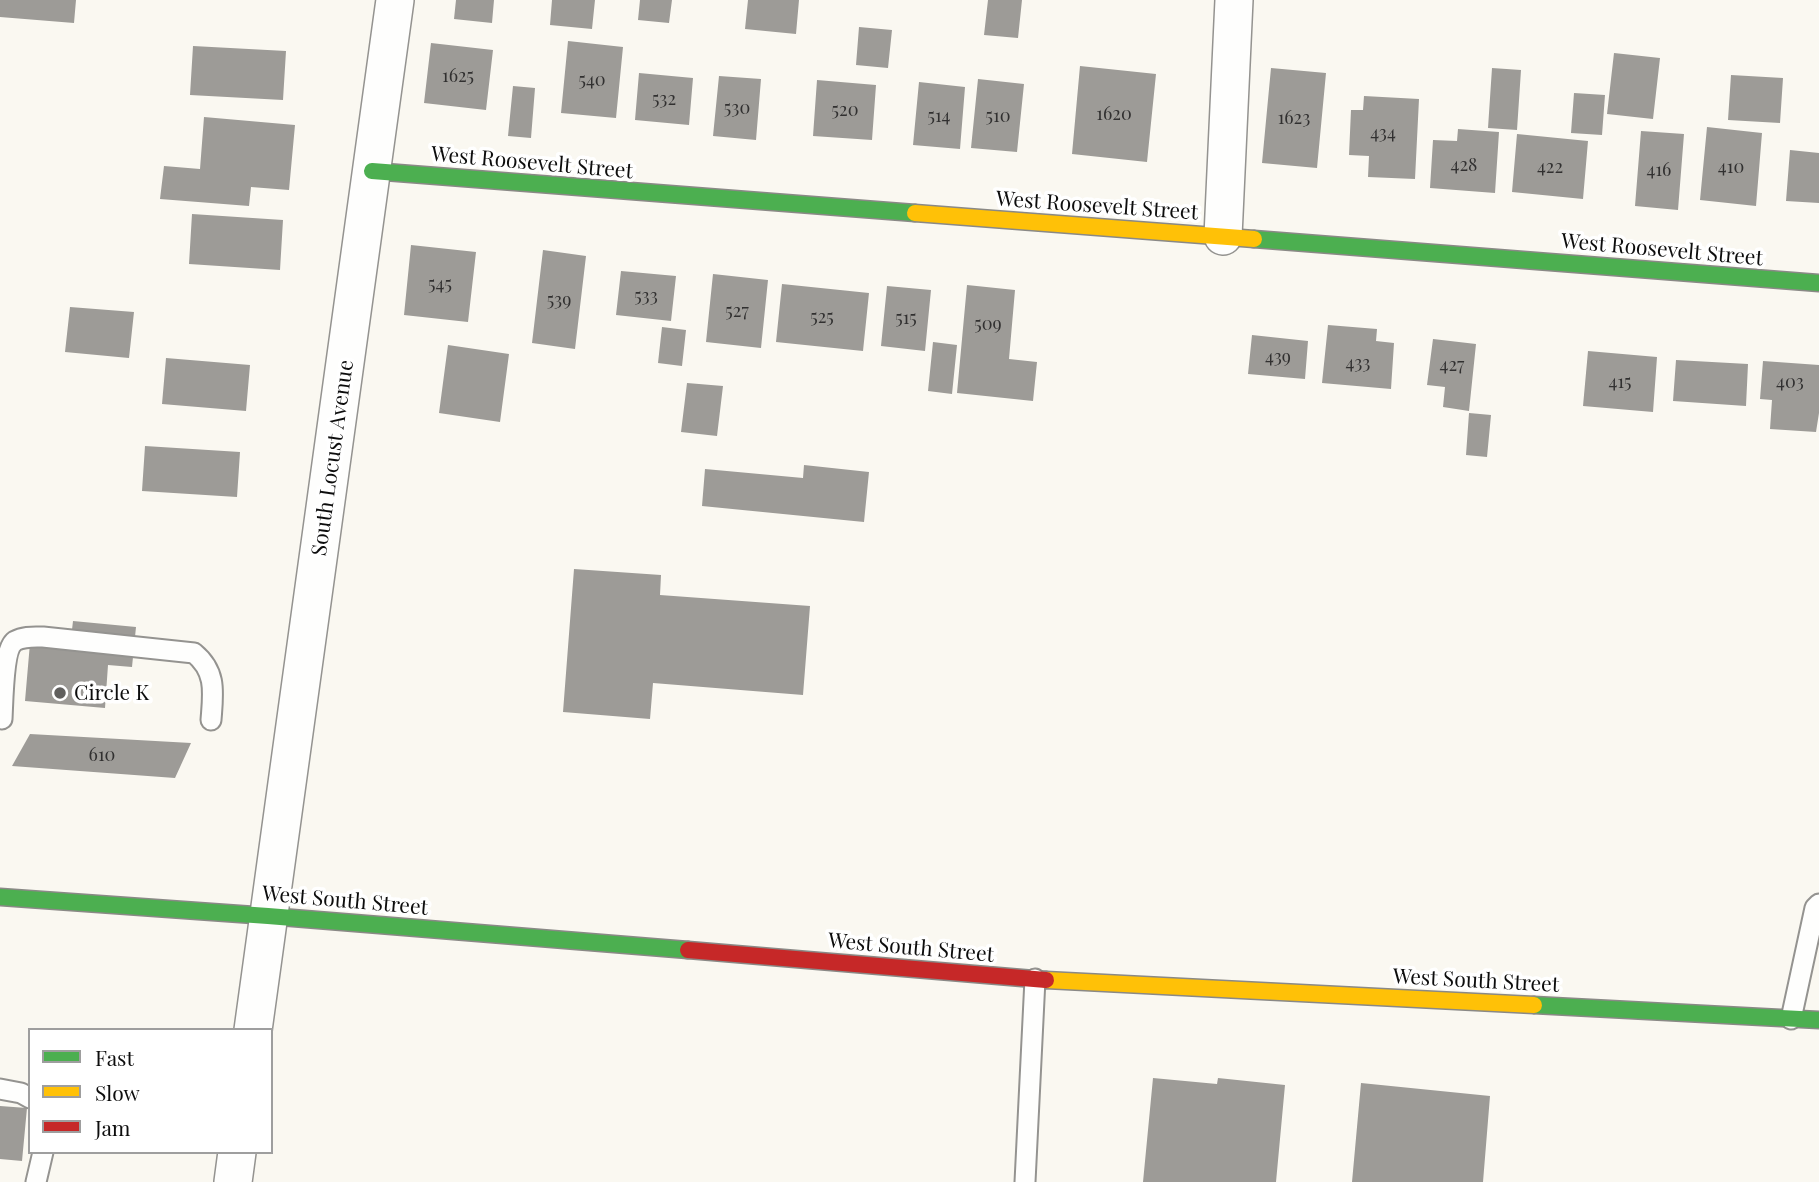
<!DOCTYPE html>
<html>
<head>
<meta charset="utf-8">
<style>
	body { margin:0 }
	#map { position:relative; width:1819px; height:1182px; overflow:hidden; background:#faf8f1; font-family:"Playfair Display",serif }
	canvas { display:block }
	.legend { position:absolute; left:28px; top:1028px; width:245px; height:126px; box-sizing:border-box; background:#fff; border:2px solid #9e9e9e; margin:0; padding:9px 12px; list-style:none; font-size:21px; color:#0d0d0d }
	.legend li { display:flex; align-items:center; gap:14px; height:35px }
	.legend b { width:35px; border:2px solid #9e9e9e }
</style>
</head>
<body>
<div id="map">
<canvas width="1819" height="1182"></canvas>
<ul class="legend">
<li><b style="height:9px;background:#4caf50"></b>Fast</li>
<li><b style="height:9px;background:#ffc107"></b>Slow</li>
<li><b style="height:9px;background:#c62828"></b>Jam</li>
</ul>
</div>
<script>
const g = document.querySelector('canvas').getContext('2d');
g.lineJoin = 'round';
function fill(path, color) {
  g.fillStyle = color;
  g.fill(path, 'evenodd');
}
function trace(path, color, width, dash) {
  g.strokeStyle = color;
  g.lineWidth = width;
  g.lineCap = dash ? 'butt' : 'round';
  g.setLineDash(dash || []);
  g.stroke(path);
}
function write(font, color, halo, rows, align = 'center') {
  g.font = font + ' "Playfair Display",serif';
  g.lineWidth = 7;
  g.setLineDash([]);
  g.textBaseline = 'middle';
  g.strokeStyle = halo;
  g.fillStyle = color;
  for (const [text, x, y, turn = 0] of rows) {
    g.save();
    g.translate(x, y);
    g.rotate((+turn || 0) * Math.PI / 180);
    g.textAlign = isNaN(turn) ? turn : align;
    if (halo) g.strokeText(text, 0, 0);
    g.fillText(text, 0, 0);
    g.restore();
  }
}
fill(new Path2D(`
	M0 0H76L74 23 0 17Z
	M456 0H494L492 23 454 19Z
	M552 0H595L592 29 550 25Z
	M640 0H672L669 23 638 20Z
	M748 0H799L796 34 745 29Z
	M988 0H1022L1018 38 984 35Z
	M859 27 892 30 888 68 856 65Z
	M568 41 623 47 616 118 561 113Z
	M431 43 493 50 486 110 424 103Z
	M193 46 286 51 283 100 190 95Z
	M1614 53 1660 58 1653 119 1607 114Z
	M1080 66 1156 74 1147 162 1072 154Z
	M1271 68 1326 73 1317 168 1262 163Z
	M1492 68 1521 70 1517 130 1488 128Z
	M639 73 693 78 689 125 635 120Z
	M1731 75 1783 78 1780 123 1728 120Z
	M719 76 761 79 756 140 713 136Z
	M978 79 1024 84 1017 152 971 148Z
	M817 80 876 85 872 140 813 136Z
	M919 82 965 87 960 149 913 145Z
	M513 86 535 88 531 138 508 136Z
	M1574 93 1605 95 1602 135 1571 133Z
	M1364 96 1419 99 1415 179 1368 177 1369 156 1349 155 1351 110H1363Z
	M204 117 295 125 289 190 251 187 249 206 160 199 164 166 200 169Z
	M1707 127 1762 133 1756 206 1700 200Z
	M1458 129 1499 132 1495 193 1430 188 1433 140 1457 141Z
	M1641 131 1684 134 1678 210 1635 206Z
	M1517 134 1588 141 1583 199 1512 192Z
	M1790 150 1819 153V203L1786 201Z
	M192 214 283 220 280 270 189 264Z
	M411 245 476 252 468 322 404 315Z
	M543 250 586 256 575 349 532 343Z
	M621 271 676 276 671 321 616 315Z
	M713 274 768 280 761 348 706 342Z
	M782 284 869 293 863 351 776 342Z
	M967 285 1015 290 1009 359 1037 362 1033 401 957 393Z
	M887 286 931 290 925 351 881 346Z
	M70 307 134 312 129 358 65 352Z
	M1328 325 1377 329 1376 341 1394 343 1391 389 1322 383Z
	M662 327 686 330 682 366 658 363Z
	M1252 335 1308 341 1305 379 1248 374Z
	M1433 339 1476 344 1469 411 1443 407 1445 387 1427 385Z
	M933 342 957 345 952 394 928 391Z
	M448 345 509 354 500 422 439 413Z
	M1588 351 1657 357 1653 412 1583 406Z
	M166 358 250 365 246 411 162 404Z
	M1676 360 1748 364 1746 406 1673 401Z
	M1763 361 1819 365V413L1816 432 1770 429 1772 400 1760 399Z
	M687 383 723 386 717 436 681 432Z
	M1469 413 1491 415 1487 457 1466 455Z
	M145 446 240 452 237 497 142 491Z
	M804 465 869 472 864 522 702 506 705 469 803 478Z
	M574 569 661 575 660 595 810 606 803 695 653 683 650 719 563 712Z
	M73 621 136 627 132 667 108 665 105 708 25 701 30 643 70 647Z
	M30 734 191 743 175 778 12 766Z
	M1153 1078 1217 1084 1218 1078 1285 1085 1276 1182H1143Z
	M1361 1083 1490 1096 1483 1182H1352Z
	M0 1106 27 1108 22 1161 0 1159Z`), '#9d9b97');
const lane = new Path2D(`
	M2 719C3 703 3 649 15 641 24 636 34 637 43 637L194 653C217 672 213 693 211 720
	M1791 1019 1815 908 1819 904
	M0 1089 21 1093 30 1098
	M36 1182 43 1152
	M1025 1182 1035 979`);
const street = new Path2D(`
	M1223 236 1234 0
	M253 1030 395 0
	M233 1182 237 1152`);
const fast = new Path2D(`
	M372 171 915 213
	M1254 239 1819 283
	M0 897 268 916 688 950
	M1534 1005 1819 1020`);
const slow = new Path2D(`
	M915 213 1254 239
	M1046 980 1534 1005`);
const jam = new Path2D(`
	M688 950 1046 980`);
trace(lane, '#949390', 23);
trace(street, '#949390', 40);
trace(fast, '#8a8986', 19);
trace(slow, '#8a8986', 19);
trace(jam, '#8a8986', 19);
trace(lane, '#fefefd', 19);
trace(street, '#fefefd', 37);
trace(fast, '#4caf50', 16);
trace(slow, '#ffc107', 16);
trace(jam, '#c62828', 16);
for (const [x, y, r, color] of [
	[60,693,7,"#605f5d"]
]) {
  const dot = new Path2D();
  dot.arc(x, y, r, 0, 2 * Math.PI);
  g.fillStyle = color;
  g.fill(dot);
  trace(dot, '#fff', 2.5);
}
write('18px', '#313030', null, [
	["1625",458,76],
	["540",592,80],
	["532",664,99],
	["530",737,108],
	["520",845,110],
	["1620",1114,114],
	["514",939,116],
	["510",998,116],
	["1623",1294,118],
	["434",1383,133],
	["428",1464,165],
	["422",1550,167],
	["410",1731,167],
	["416",1659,170],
	["545",440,284],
	["533",646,296],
	["539",559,300],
	["527",737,311],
	["525",822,317],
	["515",906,318],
	["509",988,324],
	["439",1278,357],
	["433",1358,363],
	["427",1452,365],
	["415",1620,382],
	["403",1790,382],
	["610",102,755]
]);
write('21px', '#0d0d0d', '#fff', [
	["West Roosevelt Street",532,163,5],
	["West Roosevelt Street",1097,206,4],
	["West Roosevelt Street",1662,250,5],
	["South Locust Avenue",333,458,-82],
	["West South Street",345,901,5],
	["West South Street",911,948,5],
	["West South Street",1476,981,3]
]);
write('21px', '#0d0d0d', '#fff', [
	["Circle K",74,693]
], 'left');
</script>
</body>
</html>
